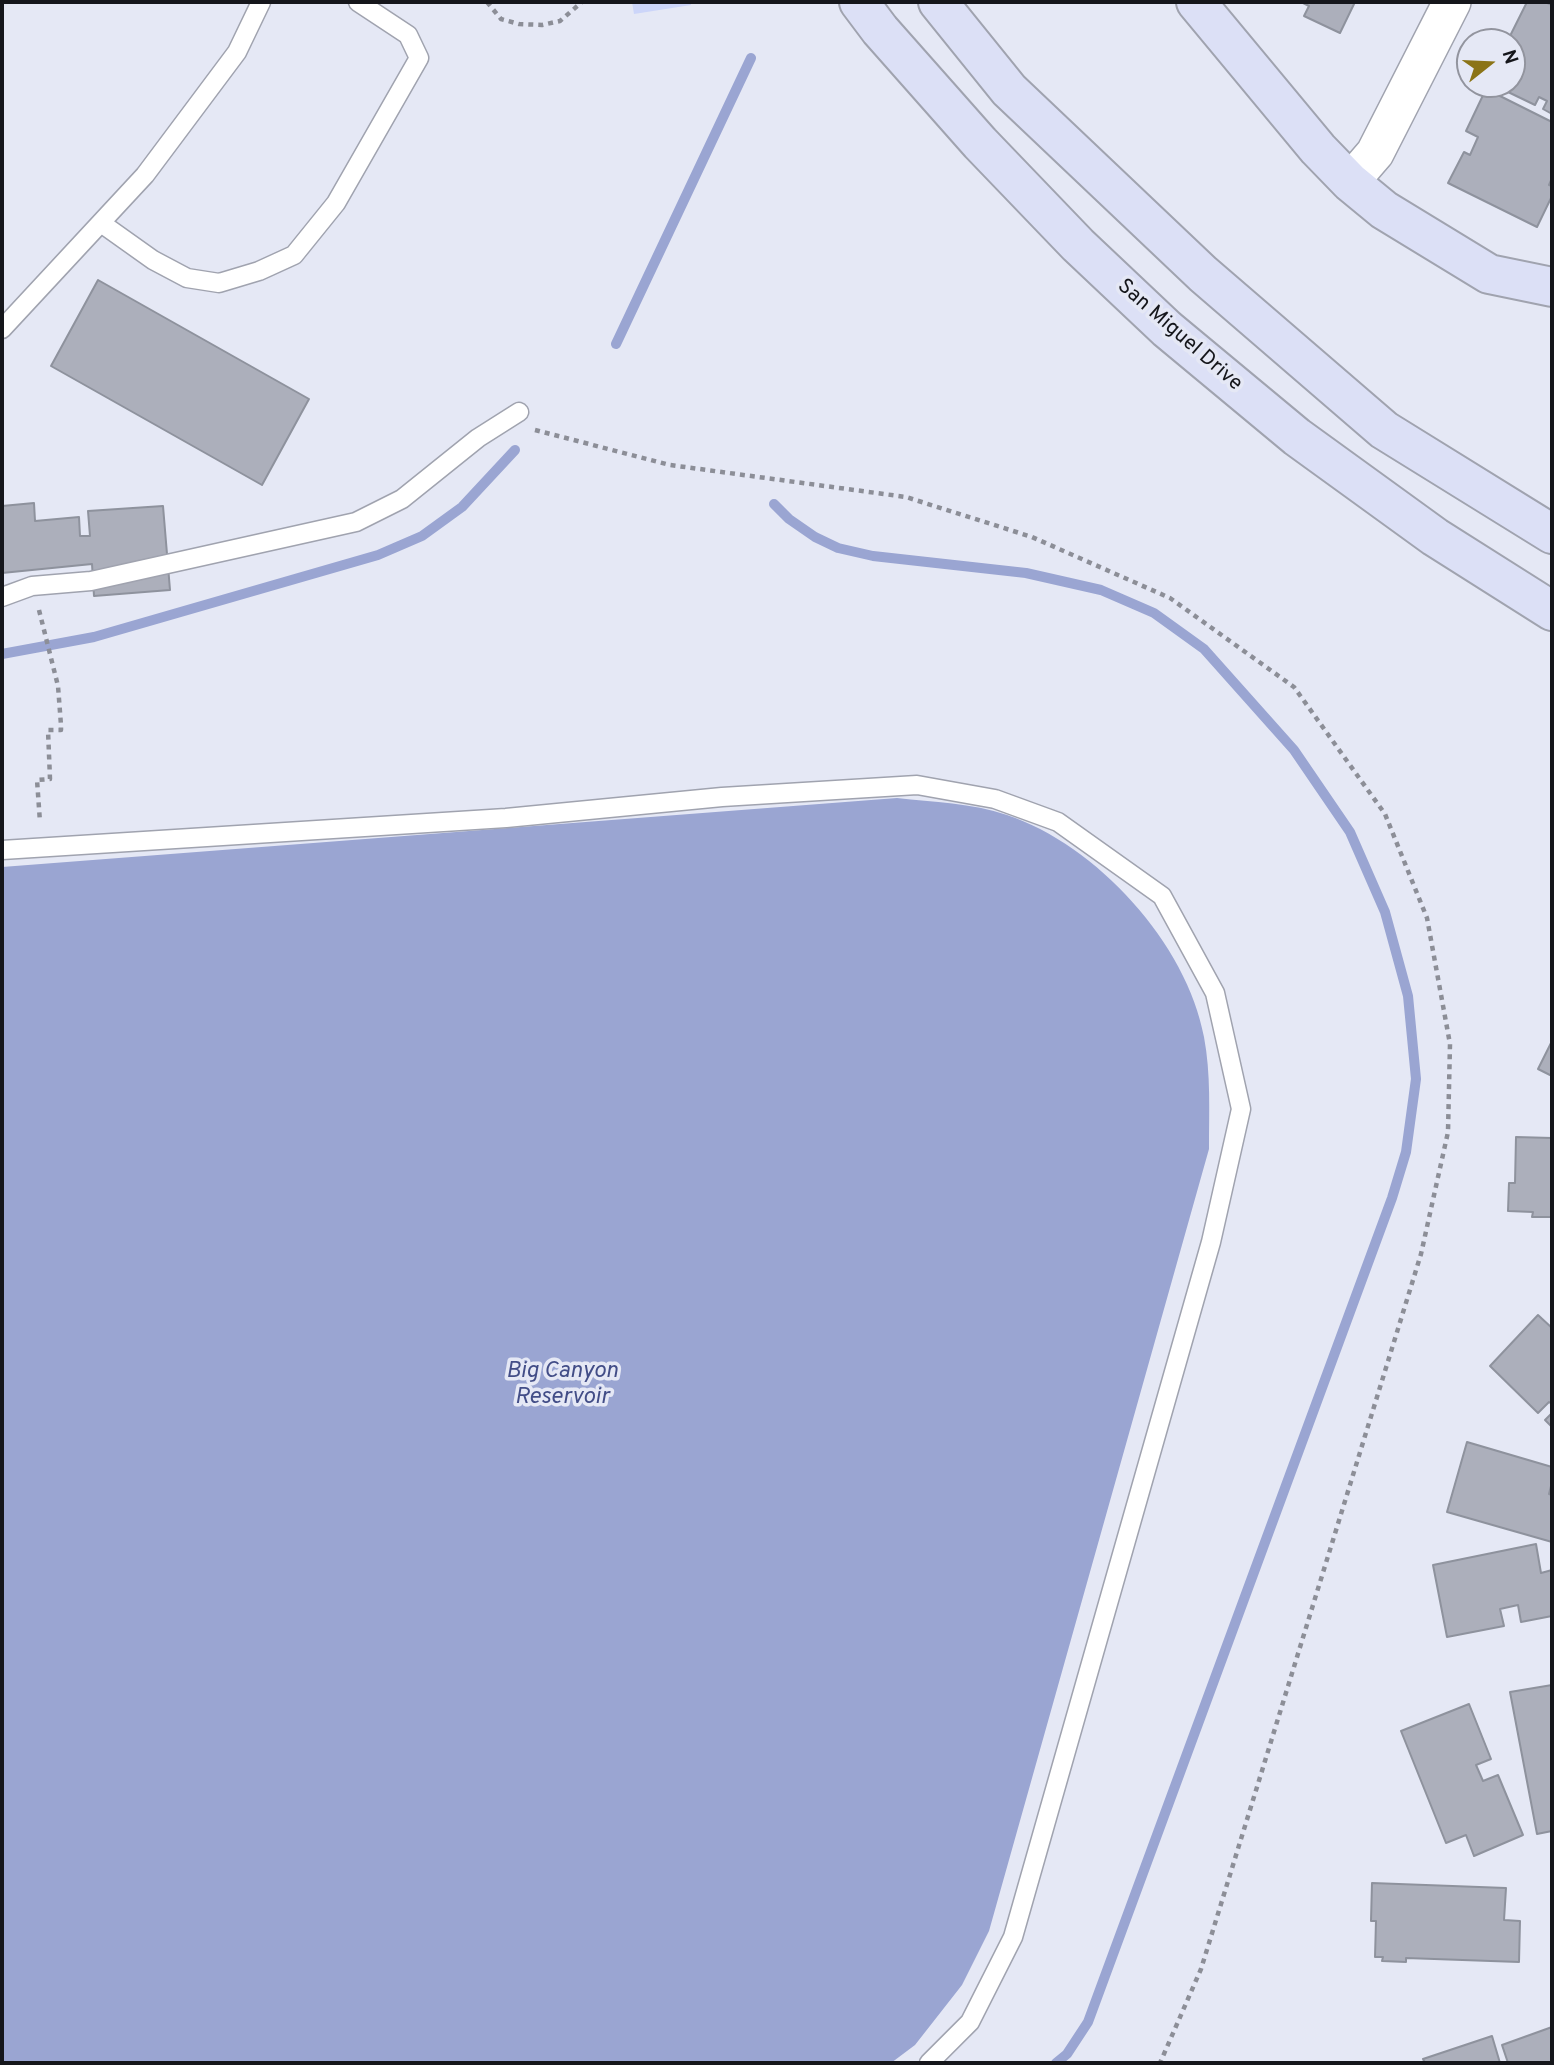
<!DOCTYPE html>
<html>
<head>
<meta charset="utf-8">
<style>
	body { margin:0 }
	#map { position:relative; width:1554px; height:2065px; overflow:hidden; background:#e5e8f5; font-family:Overpass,sans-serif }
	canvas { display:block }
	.frame { position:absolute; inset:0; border:4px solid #15161b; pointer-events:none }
	.north { position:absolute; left:1456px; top:28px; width:70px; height:70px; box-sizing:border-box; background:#e5e8f5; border:2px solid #92949e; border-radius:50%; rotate:72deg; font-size:19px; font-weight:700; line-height:28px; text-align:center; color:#15161b }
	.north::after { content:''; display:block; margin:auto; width:24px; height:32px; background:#8b7417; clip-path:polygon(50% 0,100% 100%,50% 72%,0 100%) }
</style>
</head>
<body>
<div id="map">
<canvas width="1554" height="2065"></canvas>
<div class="frame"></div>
<div class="north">N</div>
</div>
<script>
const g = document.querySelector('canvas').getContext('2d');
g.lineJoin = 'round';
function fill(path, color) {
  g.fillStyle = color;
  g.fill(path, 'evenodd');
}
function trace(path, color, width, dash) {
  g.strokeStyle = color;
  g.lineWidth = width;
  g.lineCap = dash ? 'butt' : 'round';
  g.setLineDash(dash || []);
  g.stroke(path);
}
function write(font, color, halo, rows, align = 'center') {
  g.font = font + ' Overpass,sans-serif';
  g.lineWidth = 7;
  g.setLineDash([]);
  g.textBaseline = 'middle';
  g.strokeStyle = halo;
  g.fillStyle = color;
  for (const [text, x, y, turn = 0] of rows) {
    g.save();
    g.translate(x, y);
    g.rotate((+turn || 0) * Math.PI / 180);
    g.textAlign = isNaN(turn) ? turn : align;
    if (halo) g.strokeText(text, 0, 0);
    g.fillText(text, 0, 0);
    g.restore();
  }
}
fill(new Path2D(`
	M632 2H691V5L634 14Z`), '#ccd5f9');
fill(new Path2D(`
	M897 798C933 802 972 803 1007 815 1097 845 1187 944 1204 1037 1211 1074 1209 1112 1209 1149L989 1931 962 1985 915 2045 891 2063H2V867Z`), '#9aa5d2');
trace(new Path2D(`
	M616 344 751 58
	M774 504 789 519 815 537 838 548 873 556 1026 573 1101 590 1154 613 1204 649 1294 750 1350 832 1385 912 1408 996 1416 1079 1406 1152 1392 1198 1088 2022 1067 2054 1056 2063
	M2 654 94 637 378 555 422 536 462 507 515 450`), '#9aa5d2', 10);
const building = new Path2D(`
	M1301 2H1355L1340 33 1304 16 1309 6Z
	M1527 2H1545L1552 5V114L1543 109 1547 101 1539 97 1535 105 1506 91 1510 84H1512L1520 64 1512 60V42H1507Z
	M1486 89 1552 122V178L1549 185 1552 186V196L1537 227 1448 183 1464 152 1470 155 1478 137 1466 131Z
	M98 280 309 399 262 485 51 366Z
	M34 503 35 521 79 517 80 536H90L88 511 163 506 170 590 94 596 92 564 2 573V506Z
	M1552 1041V1076L1538 1069Z
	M1516 1137 1552 1138V1217H1532L1533 1212 1508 1211 1509 1183H1515Z
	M1538 1315 1552 1328V1404L1549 1402 1538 1413 1490 1366Z
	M1552 1413V1427L1545 1420Z
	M1467 1442 1552 1467V1482L1549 1494 1552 1495V1542L1447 1512Z
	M1536 1544 1541 1573 1552 1570V1616L1521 1622 1518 1605 1500 1609 1504 1626 1447 1637 1433 1565Z
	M1552 1685V1831L1537 1834 1510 1692Z
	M1469 1704 1491 1759 1476 1765 1483 1781 1498 1775 1523 1835 1474 1856 1466 1835 1446 1843 1401 1731Z
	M1372 1883 1506 1888 1504 1920 1520 1921 1519 1962 1406 1958V1962L1382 1961 1383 1957H1375L1376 1921H1371Z
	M1552 2027V2063H1508L1502 2045Z
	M1492 2036 1500 2063H1425L1423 2059Z`);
fill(building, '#acafbb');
trace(building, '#8e929d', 2);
const lane = new Path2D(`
	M101 223 153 260 187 278 219 283 259 271 294 255 336 203 419 58 408 35 358 2
	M2 329 145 175 237 52 261 2
	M2 597 32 586 91 581 356 522 402 499 478 438 519 412
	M2 850 506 818 722 797 917 785 995 799 1058 822 1162 896 1215 993 1241 1109 1211 1242 1013 1937 970 2022 929 2063`);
const street = new Path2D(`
	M1350 182 1375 153 1452 2`);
const secondary = new Path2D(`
	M859 2 880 30 980 143 1078 245 1167 329 1297 437 1435 537 1552 611
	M938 2 1009 90 1203 274 1384 430 1552 534
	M1196 2 1318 149 1350 182 1384 210 1489 274 1552 287`);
trace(lane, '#a0a3af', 21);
trace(street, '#a0a3af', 40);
trace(secondary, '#a0a3af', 42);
trace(new Path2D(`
	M487 2 501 19 519 24 542 25 560 21 582 2
	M535 430 670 465 906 497 1032 537 1170 598 1294 687 1385 814 1427 918 1450 1044 1448 1132 1421 1254 1201 1969 1160 2063
	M39 610 58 686 61 725V730H48L50 779 37 780 40 822`), '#8c8e97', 4.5, [5, 5]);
trace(lane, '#fff', 18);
trace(street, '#fff', 37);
trace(secondary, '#dce0f6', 38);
write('21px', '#15161b', '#e5e8f5', [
	["San Miguel Drive",1179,336,41]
]);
write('italic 23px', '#424d87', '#e5e8f5', [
	["Big Canyon",562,1372],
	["Reservoir",562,1398]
]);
</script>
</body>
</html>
